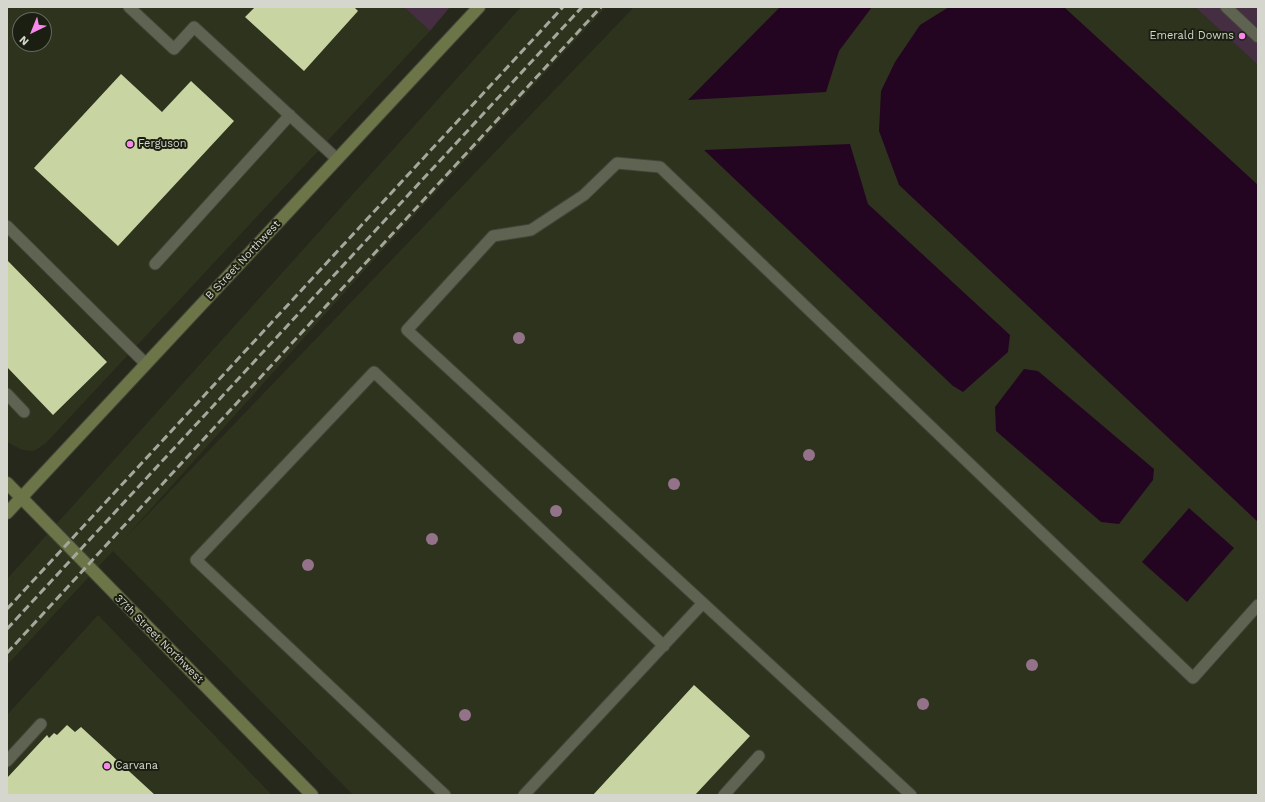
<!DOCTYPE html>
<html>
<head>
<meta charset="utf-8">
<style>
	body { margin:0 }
	#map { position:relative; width:1265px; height:802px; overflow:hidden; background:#25281a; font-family:"Work Sans",sans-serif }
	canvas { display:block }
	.frame { position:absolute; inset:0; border:8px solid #d5d7ce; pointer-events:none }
	.north { position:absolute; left:12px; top:12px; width:40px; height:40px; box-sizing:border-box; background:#1b1f11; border:1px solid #65695d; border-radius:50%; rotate:223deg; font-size:11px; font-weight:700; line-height:16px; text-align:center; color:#d5d7ce }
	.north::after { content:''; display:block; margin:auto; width:14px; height:18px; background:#f888ea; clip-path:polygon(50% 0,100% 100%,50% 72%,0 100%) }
</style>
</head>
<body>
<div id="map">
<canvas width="1265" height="802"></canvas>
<div class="frame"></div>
<div class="north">N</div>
</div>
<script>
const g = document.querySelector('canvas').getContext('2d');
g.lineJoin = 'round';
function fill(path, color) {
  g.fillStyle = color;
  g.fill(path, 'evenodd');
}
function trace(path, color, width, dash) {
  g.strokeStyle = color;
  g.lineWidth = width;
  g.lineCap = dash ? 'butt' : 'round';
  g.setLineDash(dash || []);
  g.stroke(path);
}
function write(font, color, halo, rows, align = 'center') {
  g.font = font + ' "Work Sans",sans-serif';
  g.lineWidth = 4;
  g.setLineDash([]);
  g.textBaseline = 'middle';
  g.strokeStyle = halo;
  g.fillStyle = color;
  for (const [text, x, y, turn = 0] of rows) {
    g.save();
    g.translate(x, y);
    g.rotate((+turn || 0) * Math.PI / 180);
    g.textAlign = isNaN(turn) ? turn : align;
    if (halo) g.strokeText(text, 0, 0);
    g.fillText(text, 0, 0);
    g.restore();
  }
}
fill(new Path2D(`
	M7 7H404L430 31 45 444 34 451 22 450 7 442ZM20 20H44V44H20Z
	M521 7H606L388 244 125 538 634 7H1195L1258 65V795H353L113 551 7 665V579Z
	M98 615 272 795H7V715Z`), '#2e331e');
fill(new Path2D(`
	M404 7H450L430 31Z
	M1195 7H1258V65Z`), '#452e41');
fill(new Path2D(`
	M780 7H872L839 51 826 92 688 100Z
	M949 7H1064L1258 185V522L899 185 879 131 881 91 895 62 920 25Z
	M850 144 868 204 1010 335 1008 352 963 392 953 386 704 150Z
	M1024 369 1038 371 1154 469 1153 480 1119 524 1101 522 996 431 995 407Z
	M1189 508 1234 548 1187 602 1142 562Z`), '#240521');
fill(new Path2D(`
	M255 7H354L358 11 304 71 245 17Z
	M121 74 162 112 191 81 234 121 118 246 34 168Z
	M7 260 107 362 53 415 7 367Z
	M694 685 750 736 695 795H593Z
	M67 725 75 732 81 727 155 795H7V778L47 735 49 738 54 733 57 735Z`), '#c8d5a2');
const lane = new Path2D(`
	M129 7 174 49 194 27 337 159
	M1226 7 1258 37
	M7 226 146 364
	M155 264 290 115
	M7 394 24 412
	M7 761 41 724
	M445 795 196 560 374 372 664 646
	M524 795 703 603
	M724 795 759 756
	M911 795 407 330 493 236 531 230 584 195 617 163 660 167 1193 678 1258 605`);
const secondary = new Path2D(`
	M7 483 312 795
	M7 513 479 7`);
trace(lane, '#424439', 13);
trace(secondary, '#424439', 14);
trace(lane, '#5f6352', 11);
trace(secondary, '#6c7547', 12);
trace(new Path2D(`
	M7 609 563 7
	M7 629 582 7
	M7 653 601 7`), '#a5a79d', 3, [8, 4]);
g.fillStyle = '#94738a';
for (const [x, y] of [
	[519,338],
	[809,455],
	[674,484],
	[556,511],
	[432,539],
	[308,565],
	[1032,665],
	[923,704],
	[465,715]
]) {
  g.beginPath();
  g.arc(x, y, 6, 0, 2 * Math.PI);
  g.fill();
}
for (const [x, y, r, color] of [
	[1242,36,4,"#f888ea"],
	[130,144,4,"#f888ea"],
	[107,766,4,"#f888ea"]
]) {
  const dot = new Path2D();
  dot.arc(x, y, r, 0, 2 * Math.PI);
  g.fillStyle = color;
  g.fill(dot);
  trace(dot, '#1b1f11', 1.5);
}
write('11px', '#d5d7ce', '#1b1f11', [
	["Emerald Downs",1234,36,"right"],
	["Ferguson",138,144],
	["Carvana",115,766]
], 'left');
write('11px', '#d5d7ce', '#1b1f11', [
	["B Street Northwest",243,260,-47],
	["37th Street Northwest",159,639,45]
]);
</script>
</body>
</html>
